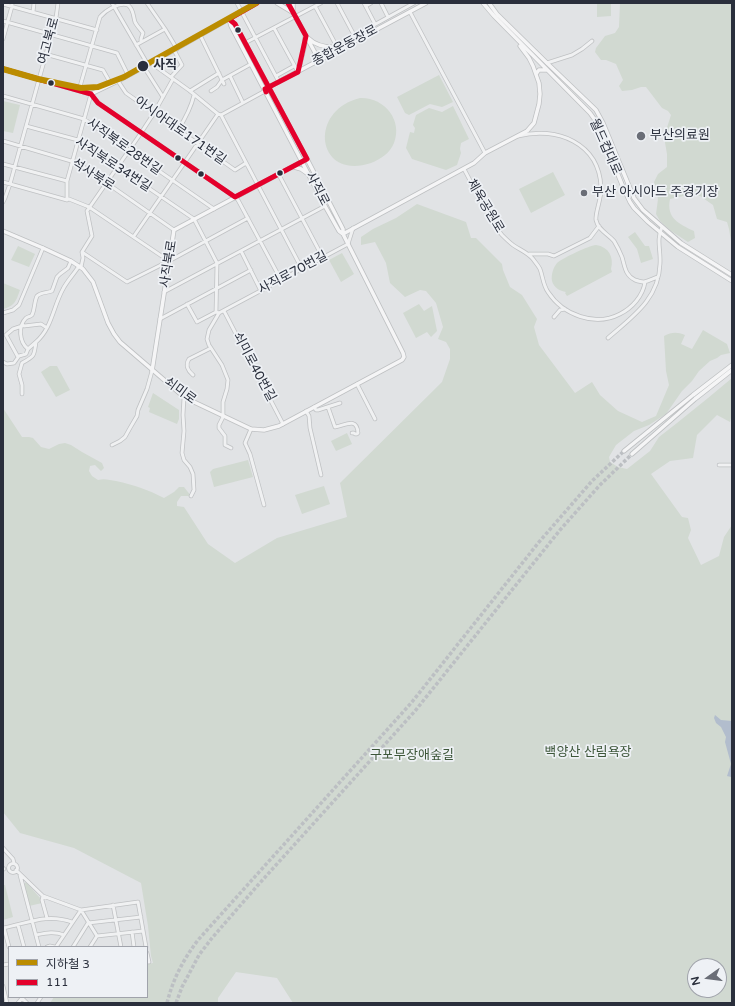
<!DOCTYPE html>
<html>
<head>
<meta charset="utf-8">
<style>
	body { margin:0 }
	#map { position:relative; width:735px; height:1006px; overflow:hidden; background:#e1e3e5; font-family:"Varela Round","Noto Sans KR",sans-serif }
	canvas { display:block }
	.frame { position:absolute; inset:0; border:4px solid #2a2f3c; pointer-events:none }
	.legend { position:absolute; left:8px; top:946px; width:140px; height:52px; box-sizing:border-box; background:#eef1f5; border:1px solid #a0a3ab; margin:0; padding:5px 7px; list-style:none; font-size:12px; color:#2a2f3c }
	.legend li { display:flex; align-items:center; gap:8px; height:20px }
	.legend b { width:20px; border:1px solid #a0a3ab }
	.north { position:absolute; left:687px; top:958px; width:40px; height:40px; box-sizing:border-box; background:#eef1f5; border:1px solid #a0a3ab; border-radius:50%; rotate:256deg; font-size:11px; font-weight:700; line-height:16px; text-align:center; color:#2a2f3c }
	.north::after { content:''; display:block; margin:auto; width:14px; height:18px; background:#6a6e77; clip-path:polygon(50% 0,100% 100%,50% 72%,0 100%) }
</style>
</head>
<body>
<div id="map">
<canvas width="735" height="1006"></canvas>
<div class="frame"></div>
<ul class="legend">
<li><b style="height:5px;background:#bb8c00"></b>지하철 3</li>
<li><b style="height:5px;background:#e4002b"></b>111</li>
</ul>
<div class="north">N</div>
</div>
<script>
const g = document.querySelector('canvas').getContext('2d');
g.lineJoin = 'round';
function fill(path, color) {
  g.fillStyle = color;
  g.fill(path, 'evenodd');
}
function trace(path, color, width, dash) {
  g.strokeStyle = color;
  g.lineWidth = width;
  g.lineCap = dash ? 'butt' : 'round';
  g.setLineDash(dash || []);
  g.stroke(path);
}
function write(font, color, halo, rows, align = 'center') {
  g.font = font + ' "Varela Round","Noto Sans KR",sans-serif';
  g.lineWidth = 3.5;
  g.setLineDash([]);
  g.textBaseline = 'middle';
  g.strokeStyle = halo;
  g.fillStyle = color;
  for (const [text, x, y, turn = 0] of rows) {
    g.save();
    g.translate(x, y);
    g.rotate((+turn || 0) * Math.PI / 180);
    g.textAlign = isNaN(turn) ? turn : align;
    if (halo) g.strokeText(text, 0, 0);
    g.fillText(text, 0, 0);
    g.restore();
  }
}
fill(new Path2D(`
	M597 3H611V16L597 17Z
	M620 3H732V247L729 229 727 222 717 219 713 205 700 196H683L670 199C666 218 679 224 694 231L695 238 688 242 671 231 660 221 656 214 658 199 654 182 658 174 667 167V154L664 137 671 115 668 111 662 108 646 87H641L632 90 622 91 619 86 623 80 616 64 606 60H601L595 52 596 48 605 36 615 33 619 27Z
	M439 75 453 102 442 107 430 104 409 115 405 113 397 97Z
	M360 98C384 97 403 120 394 143 390 153 381 159 371 163 317 181 307 111 360 98Z
	M3 101 20 105 13 133 3 131Z
	M453 106 469 139 461 143 460 149 461 153 457 165 446 170 412 159 406 148 410 132 414 133 415 128 413 125 416 115 429 108 442 112Z
	M553 172 565 195 531 213 519 189Z
	M417 204 466 222 471 238H476L502 264 503 270 510 287 522 295 537 319 534 327 539 345 575 393 592 382 600 395 618 411 642 422 656 416 669 385 666 371 664 336C672 332 677 332 685 335L681 344 692 349 703 330 727 344 730 353 721 355 717 358 710 361 699 371 692 381 682 391 666 414 649 425 634 431 616 445 609 457 610 462 618 467 627 469 650 451 659 437 677 423 708 398 732 378V414L730 422 717 415 697 435 693 458 670 461 651 474 682 517 688 518 691 530 688 538 701 565 719 556 724 537 732 525V1003H293L277 978 236 972 218 998V1003H50L54 997H147V964L153 963 151 956 148 926 141 883 74 848 20 833 3 812V408L22 437H29L33 438 41 447 49 449 59 444 65 443 71 445 82 452 102 463 104 468 101 471 95 465 90 466 89 471 92 476 98 480C104 478 110 480 116 481 134 485 149 490 164 498L174 492 179 487H184L191 496H181L177 502V506L184 507 208 544 235 563 277 538 347 517 340 483 442 382 450 359V349L446 342 438 339 443 327 436 303 426 291 420 290 405 297 390 283 386 263 375 242 361 245V237L373 229 396 218ZM695 966H719V990H695Z
	M635 232 645 246H649L653 259 641 263 637 249 628 237Z
	M596 245C609 247 614 257 611 269L612 272 567 296 565 293 566 292C560 291 554 288 552 281 551 275 553 268 557 263 563 258 588 246 596 245Z
	M18 246 35 254 29 267 11 260Z
	M342 253 354 274 341 282 329 260Z
	M3 283 20 290C16 301 15 306 3 309Z
	M419 304 424 311 432 306 437 331 431 337 427 332 416 338 403 313Z
	M50 366H57L70 390 56 397 41 372Z
	M153 393 179 410V419L177 424 149 412 150 408 148 407Z
	M347 433 352 444 336 451 331 441Z
	M248 460 253 477 214 487 210 472 213 469Z
	M324 486 330 504 302 514 295 495Z
	M26 882 41 899 42 903 29 906 24 884Z
	M3 885H5L13 917 3 920Z`), '#d1d9d1');
fill(new Path2D(`
	M715 715 721 720 732 721 731 777 727 776 731 764 725 742 726 737 721 727 716 723 714 718Z`), '#b2bdcd');
trace(new Path2D(`
	M167 1003C173 979 183 960 198 940L412 702 539 542 572 504 592 481 624 451
	M176 1003 182 987 190 972 199 955 212 938 258 885 415 711 560 530 599 486 632 454`), '#bcbfc3', 3.5, [3.5, 2]);
const minor = new Path2D(`
	M112 3 148 65
	M128 3V5C134 10 133 16 135 22 137 26 141 30 143 33L141 39V42
	M147 3 165 29 177 49
	M237 3 279 82
	M337 3 354 35
	M364 3 375 24
	M381 3 388 17
	M3 4 97 30
	M315 6 336 45
	M366 6 371 3
	M33 12 34 3
	M410 12 485 153
	M3 21 117 53 128 75
	M274 28 298 72
	M200 35 224 84
	M3 39 12 6V3
	M245 43 321 3
	M136 45 165 29
	M334 47 414 3
	M45 54 103 70 111 84
	M151 63 190 91 218 114 221 115 302 269
	M547 63 572 55 582 49 592 41
	M144 67 163 97
	M230 76 243 103
	M276 76 294 66
	M171 77 182 65 174 50
	M118 81 126 93 235 170 246 163
	M79 90 100 17C106 10 119 2 128 5
	M190 91 219 73
	M211 91 217 87 222 80 251 64
	M3 96 84 119 214 209
	M221 115 265 91
	M26 126 78 140 194 219 217 263 216 312
	M178 130C185 119 191 108 194 95
	M518 136C557 126 599 143 601 187 602 198 595 212 596 220 598 230 608 234 614 241 617 246 620 252 622 257 625 267 625 275 635 280 638 281 641 282 644 282 649 281 654 278 658 277
	M3 141 78 163 174 230
	M3 164 67 181
	M464 169C471 182 478 196 485 209 490 218 495 227 502 235 505 238 509 242 513 245 520 250 527 252 533 259 535 262 538 265 540 269 543 277 543 285 548 292 563 315 595 327 620 314 632 308 643 296 645 282
	M279 175 323 258
	M3 182 67 200 69 199 89 207 169 261
	M235 197 238 200 281 280
	M67 200V181L91 94
	M3 202 5 198 10 184 56 18 58 3
	M134 236 218 114
	M241 251 261 291
	M82 252 127 282 169 261 248 218
	M529 254H548L554 256 590 238 599 226
	M81 267 83 258 82 252 92 236 87 211 141 133 154 113 173 79
	M164 292 325 206
	M187 304 197 322 216 312 219 313 348 244 353 228
	M224 311 283 424
	M3 313 13 310 19 305 43 248
	M219 313 209 330 207 339 209 345 222 365 228 380 227 389 223 402V417L219 425V428L225 436V445L231 448
	M554 317 560 310 565 309
	M160 319 251 270
	M23 325 24 326 41 324 47 328
	M608 338C632 317 659 299 660 264 661 249 656 241 662 227
	M28 349C19 342 18 326 26 318 29 316 30 317 32 315 35 309 34 302 37 296 41 292 47 293 52 291L57 277 60 274 68 268 71 261
	M18 357 6 335 13 329 22 326
	M3 362 7 364 14 363 19 356 26 354 28 349 36 342
	M193 375C188 371 185 365 189 359L211 348
	M357 384 375 419
	M22 394V385L19 374 22 363C35 356 34 356 36 342 52 328 53 307 63 289 67 281 74 274 79 266
	M184 397 183 415 184 431 182 453 184 460 190 467 193 474 194 490 191 496
	M314 407 316 410H318L340 403
	M328 407 335 427C344 426 357 416 358 433L357 434H355L354 433H352
	M306 411 309 416 310 428 321 475
	M251 429 245 443 250 454 264 505
	M112 445 120 441 125 437 130 428 137 416 138 410 147 389 152 371
	M719 465H732
	M3 848 13 859 14 863
	M8.5 868a4.5 4.5 0 1 1 9 0a4.5 4.5 0 1 1-9 0Z
	M3 868 4 869
	M16 870 43 896 81 910 97 936
	M20 875 39 947
	M43 896 42 900 47 918
	M113 905 121 947
	M88 923 141 917
	M18 925 24 947
	M3 928C28 923 47 913 72 922
	M4 928 9 947
	M132 932 134 947
	M36 935C46 933 54 931 64 935
	M97 936 143 931
	M47 947 50 946 55 947
	M56 947 81 910 138 902 146 947
	M73 947 88 923
	M90 947 97 936
	M147 953 149 962H147
	M3 965 9 964
	M3 986 7 1003
	M22 997V998L27 1003
	M18 1003 23 997
	M37 1003 41 997`);
const major = new Path2D(`
	M277 3 292 12
	M288 3 319 60
	M293 3V12
	M483 3 494 16 590 113 595 120 600 130 623 187 630 202 634 208 648 222 678 247 732 281
	M489 3 497 14 547 63 596 110 603 123 634 198 643 210 681 243 732 275
	M230 20 235 24 307 159 343 229V234
	M308 38C317 47 329 48 341 47
	M3 69 91 94 118 81 151 63 257 3
	M298 72 304 48 305 37
	M536 74 539 70H546
	M267 88 426 3
	M91 94 98 103 235 197
	M294 167 301 169 308 174
	M3 231 43 248 71 261 83 269 93 282 108 323 114 334 120 342 184 397 194 402 251 429 264 430 279 426 402 360 404 357 403 353 343 234 339 231 325 206 231 26 229 19
	M343 234 474 163 485 153 527 131 534 123 539 104 540 94 539 83 533 66 529 58 520 46
	M152 371 174 230 307 159
	M624 451 693 395 732 365
	M632 454 695 399 732 370`);
trace(minor, '#bfc1c3', 4.5);
trace(major, '#bec0c2', 5);
trace(minor, '#f0f1f2', 3);
trace(major, '#f5f5f6', 3.5);
trace(new Path2D(`
	M3 69 91 94 98 103 235 197 307 159 235 24 229 19 257 3
	M266 92 265 89 298 72 306 36 288 3`), '#e4002b', 5);
trace(new Path2D(`
	M3 69 38 79 81 88 98 87 124 77 256 3`), '#bb8c00', 6);
for (const [x, y, r, color] of [
	[238,30,3.5,"#2a2f3c"],
	[143,66,6,"#2a2f3c"],
	[51,83,3.5,"#2a2f3c"],
	[641,136,5,"#6a6e77"],
	[178,158,3.5,"#2a2f3c"],
	[280,173,3.5,"#2a2f3c"],
	[201,174,3.5,"#2a2f3c"],
	[584,193,4,"#6a6e77"]
]) {
  const dot = new Path2D();
  dot.arc(x, y, r, 0, 2 * Math.PI);
  g.fillStyle = color;
  g.fill(dot);
  trace(dot, '#eef1f5', 1.5);
}
write('13px', '#2a2f3c', '#eef1f5', [
	["여고북로",49,41,-75],
	["종합운동장로",345,46,-28],
	["아시아대로171번길",180,131,35],
	["사직북로28번길",124,147,35],
	["월드컵대로",605,147,66],
	["사직북로34번길",113,165,33],
	["석사북로",93,175,32],
	["사직로",317,189,63],
	["체육공원로",485,206,59],
	["사직북로",169,264,-81],
	["사직로70번길",293,273,-28],
	["쇠미로40번길",254,367,62],
	["쇠미로",180,391,36]
]);
write('bold 13px', '#2a2f3c', '#eef1f5', [
	["사직",153,66]
], 'left');
write('13px', '#2a2f3c', '#eef1f5', [
	["부산의료원",650,136],
	["부산 아시아드 주경기장",592,193]
], 'left');
write('13px', '#3c5639', '#eef1f5', [
	["백양산 산림욕장",588,753],
	["구포무장애숲길",412,756]
]);
</script>
</body>
</html>
